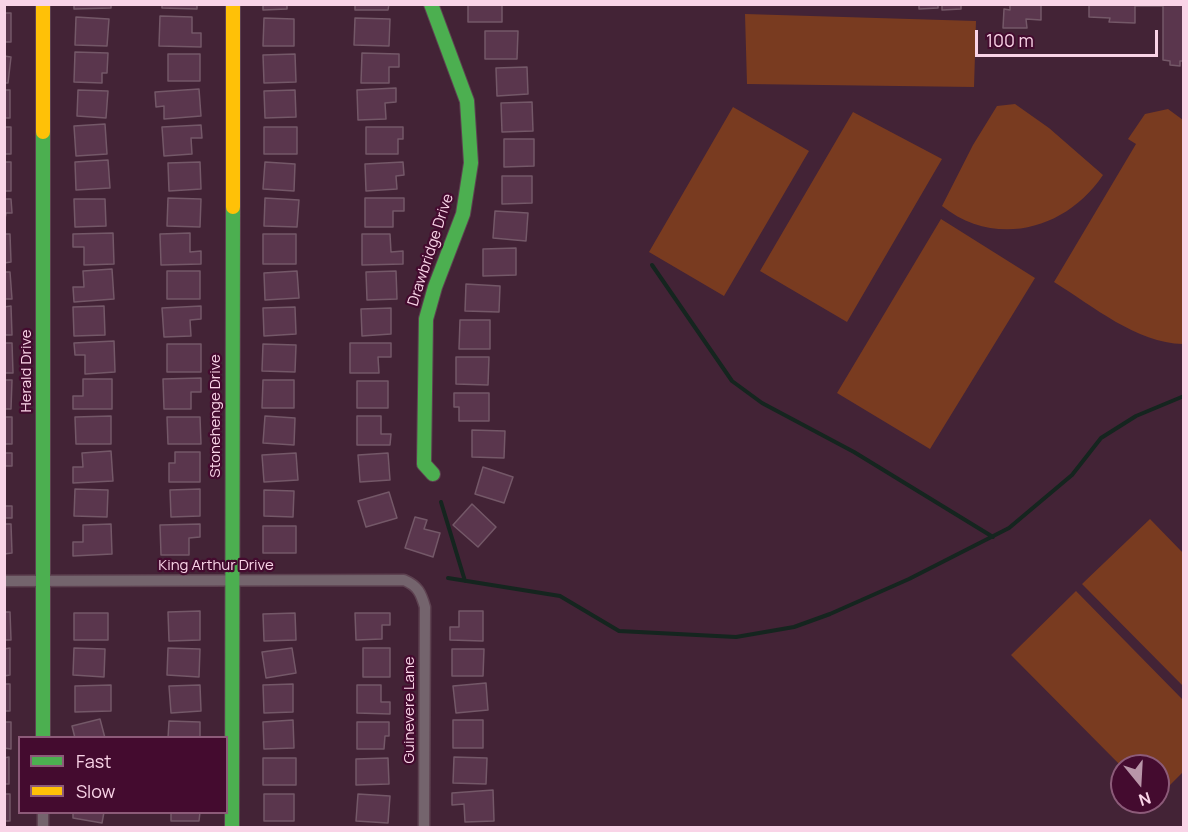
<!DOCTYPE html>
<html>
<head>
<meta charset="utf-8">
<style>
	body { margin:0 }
	#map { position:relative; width:1188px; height:832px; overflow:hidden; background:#432336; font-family:Manrope,sans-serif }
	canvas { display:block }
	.frame { position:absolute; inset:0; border:6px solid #f9d4e7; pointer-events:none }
	.legend { position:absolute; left:18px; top:736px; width:210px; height:78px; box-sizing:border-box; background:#440b2f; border:2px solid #8c5b79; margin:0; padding:8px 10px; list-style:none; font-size:18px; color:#f9d4e7 }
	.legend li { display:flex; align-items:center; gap:12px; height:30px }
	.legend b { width:30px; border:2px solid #8c5b79 }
	.north { position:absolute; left:1110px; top:754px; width:60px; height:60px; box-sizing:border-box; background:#440b2f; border:2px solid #8c5b79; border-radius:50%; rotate:162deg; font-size:16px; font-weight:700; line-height:24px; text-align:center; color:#f9d4e7 }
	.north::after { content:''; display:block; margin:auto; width:21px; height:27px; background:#b996a9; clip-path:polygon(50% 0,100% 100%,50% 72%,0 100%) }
	.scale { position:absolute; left:975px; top:30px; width:183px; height:27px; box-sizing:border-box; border:3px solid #f9d4e7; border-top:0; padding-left:8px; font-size:18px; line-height:21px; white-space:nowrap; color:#f9d4e7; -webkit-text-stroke:4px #440b2f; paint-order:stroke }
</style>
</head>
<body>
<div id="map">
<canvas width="1188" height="832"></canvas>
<div class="frame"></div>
<ul class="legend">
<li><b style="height:8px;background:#4caf50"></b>Fast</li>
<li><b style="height:8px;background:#ffc107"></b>Slow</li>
</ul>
<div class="north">N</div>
<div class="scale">100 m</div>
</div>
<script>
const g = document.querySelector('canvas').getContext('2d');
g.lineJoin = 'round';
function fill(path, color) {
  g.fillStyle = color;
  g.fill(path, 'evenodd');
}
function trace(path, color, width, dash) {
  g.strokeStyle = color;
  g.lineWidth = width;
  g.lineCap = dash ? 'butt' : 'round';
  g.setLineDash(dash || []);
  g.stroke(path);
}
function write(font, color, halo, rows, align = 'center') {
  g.font = font + ' Manrope,sans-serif';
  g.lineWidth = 4.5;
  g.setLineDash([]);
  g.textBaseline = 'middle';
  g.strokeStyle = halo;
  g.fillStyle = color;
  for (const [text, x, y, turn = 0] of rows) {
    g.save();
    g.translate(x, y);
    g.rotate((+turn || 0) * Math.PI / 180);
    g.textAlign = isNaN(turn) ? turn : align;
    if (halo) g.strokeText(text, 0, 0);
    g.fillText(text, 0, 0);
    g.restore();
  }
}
fill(new Path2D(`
	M745 14 976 21 974 87 747 84Z
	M1015 104 1049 128 1103 175C1067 229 996 249 942 206L973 145 997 106Z
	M733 107 809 151 724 296 649 252Z
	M1168 109 1183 120V344C1136 343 1093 306 1054 282L1136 144 1128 139 1145 114Z
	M853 112 942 159 847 322 760 271Z
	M941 219 1035 278 930 449 837 393Z
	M1150 519 1183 553V686L1082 584Z
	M1076 591 1183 700V772L1158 797V766L1122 767 1011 655Z`), '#793b20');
trace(new Path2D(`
	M652 265 732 381 762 403 854 452 993 537
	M441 502 465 581
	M448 578 560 596 619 631 736 637 794 627 830 614 909 579 1009 528 1072 475 1101 438 1136 416 1184 396`), '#15251f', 4);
const building = new Path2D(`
	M74 4H111V8L74 9Z
	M162 4H197V9L162 8Z
	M263 4H287V9L263 10Z
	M355 4H389L388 10H355Z
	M468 4H502V22H468Z
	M919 4H938V8L919 9Z
	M942 4H961V9L942 10Z
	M1010 4H1041V20L1026 19 1027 28H1003L1004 9 1010 10Z
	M1089 4H1184V61H1180V66L1170 65V61L1163 60V6H1135V23L1109 22 1110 18 1089 17Z
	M4 13H11V42H4Z
	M160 16 192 17V33H201V47L159 46Z
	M76 17 109 19 107 46 75 45Z
	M264 18 294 19V46H263Z
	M355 18 390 19 389 46 354 45Z
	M485 31H518L517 59H485Z
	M75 52 108 53 107 73H102V83L74 82Z
	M362 53 399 54V67H389V83H361Z
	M168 54H200V81H168Z
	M295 54 296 82 264 83 263 55Z
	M4 56 11 57 8 83H4Z
	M527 67 528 94 497 96 496 68Z
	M396 88V102L385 103 386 119 358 120 357 90Z
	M199 89 201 116 164 119V106L156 107 155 92Z
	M4 90H10V118H4Z
	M78 90 108 91 106 118 77 116Z
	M295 90 296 117 265 118 264 91Z
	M532 102 533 131 502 132 501 103Z
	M105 124 107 154 76 156 74 126Z
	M201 125 202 138H191L192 154 164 156 162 127Z
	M4 127H11V154H4Z
	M264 127H297V154H264Z
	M366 127H403V139H398V154H366Z
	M504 139H534V166L504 167Z
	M108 160 110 188 76 190 75 162Z
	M4 162H11V191H4Z
	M200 162 201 189 169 191 168 163Z
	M265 162 295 164 294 191 263 189Z
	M403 162 404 175 396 176 397 189 366 191 365 164Z
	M502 176H532V203L502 204Z
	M168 198 201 199 200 227 167 226Z
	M265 198 299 200 297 227 264 226Z
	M365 198H404V211H393V227H365Z
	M4 199H11L12 213H6L4 225Z
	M74 199H105L106 226 75 227Z
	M495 211 528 213 526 241 493 238Z
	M113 233 114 264 84 265V247H73V234Z
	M190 233V252L201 251V264L161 265 160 234Z
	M4 234H10L11 262 4 263Z
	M263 234H296V264H263Z
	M362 234H390L391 252 403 251V264L362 265Z
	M516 248V275L483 276V249Z
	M112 269 114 299 74 302 73 287H84L83 271Z
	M167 271H200V299H167Z
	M297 271 299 298 265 300 264 273Z
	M396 271 397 299 367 300 366 272Z
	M4 272H10L12 299H4Z
	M466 284 500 286 499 312 465 311Z
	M11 306 12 335H4V307Z
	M104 306 105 335 74 336 73 307Z
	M201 306V319L190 320 191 336 164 337 162 308Z
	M295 307 296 334 264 336 263 308Z
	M391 308V334L362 336 361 309Z
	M460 320H490V349H459Z
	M114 341 115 372 85 374V355H75L74 343Z
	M4 343H12L13 373H4Z
	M350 343H391V357H378L379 373H350Z
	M167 344H201V372H167Z
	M263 344 296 345 295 372 262 371Z
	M456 357H489L488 385 456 384Z
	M201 378V392H191V409H164L163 379Z
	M83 379H112V409H73V396H83Z
	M4 380H12L11 409H4Z
	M263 380H294V408H262Z
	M357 381H388V408H357Z
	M454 393H489V421H459V407H454Z
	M111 416V444H76L75 417Z
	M265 416 295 418 294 445 263 443Z
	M357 416H381V434H391L390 445H357Z
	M4 417H12V444H4Z
	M167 417H200L201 444H168Z
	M472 430 505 431 504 458 472 457Z
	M111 451 113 481 73 483V467H83L82 453Z
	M175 452H200V482H169V463H175Z
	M4 453H12V466H5L4 479Z
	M296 453 298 480 264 482 262 455Z
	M388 453 390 480 360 482 358 455Z
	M483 467 513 477 504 503 475 494Z
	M75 489 108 490 107 517 74 516Z
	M200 489V516L171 517 170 490Z
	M264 490 294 491 293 517 264 516Z
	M389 492 397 518 366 527 358 501Z
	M472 504 496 527 478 547 453 525Z
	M4 506H12V518H4Z
	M415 517 427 520 424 529 440 533 433 557 405 548Z
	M4 524H11L12 553 4 554Z
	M111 524 112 554 73 556V542H83V525Z
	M200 524V537L189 538V555H161L160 525Z
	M263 526H296V553H263Z
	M200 611V640L169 641 168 612Z
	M459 611H483V641L450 640V627H459Z
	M4 612H10L11 640H4Z
	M74 613H108V640H74Z
	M295 613 296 640 264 641 263 614Z
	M355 613H390V625H382V639L356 640Z
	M10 648V675L4 676V649Z
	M74 648 105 649 104 677 73 675Z
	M168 648 200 649 199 677 167 675Z
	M292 648 296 673 266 678 262 652Z
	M363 648H390V677H363Z
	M452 649H484L483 676H452Z
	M486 683 488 710 456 713 453 686Z
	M4 684H10V711H4Z
	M293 684V712L264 713 263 685Z
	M111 685V711L75 712V686Z
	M200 685 201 711 171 713 169 686Z
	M357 685H381V702H390V714L357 713Z
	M100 719 105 738H75L72 726Z
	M293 720 294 748 264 749 263 722Z
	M453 720H483V748H453Z
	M169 721 200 722V738H168Z
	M4 722H11V749L4 748Z
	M357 722H389V736H385L384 749H357Z
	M9 757V784H4V758Z
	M454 757 487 758 486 784 453 783Z
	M263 758H296V785H263Z
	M388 758 389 784 356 785V759Z
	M493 790 494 821 465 822 464 804 452 805V793Z
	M4 794H10V821H4Z
	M264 794H294V821H264Z
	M358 794 390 796 388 823 356 821Z
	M73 812H104L102 823 73 818Z
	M171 812H200L199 821H171Z`);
fill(building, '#5a364d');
trace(building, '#745868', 1.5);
const street = new Path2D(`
	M4 581 404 580C418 586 421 593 425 607L424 828
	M43 828V812`);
const fast = new Path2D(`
	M431 4 467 101 471 163 463 214 435 287 426 319 424 464 433 474
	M43 132V738
	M232 828 233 207`);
const slow = new Path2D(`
	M43 4V132
	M233 207V4`);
trace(street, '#5e4251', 13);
trace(fast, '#5e4251', 16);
trace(slow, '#5e4251', 16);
trace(street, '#74646d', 10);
trace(fast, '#4caf50', 14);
trace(slow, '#ffc107', 14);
write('15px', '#f9d4e7', '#440b2f', [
	["Drawbridge Drive",431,250,-72],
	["Herald Drive",27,371,-90],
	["Stonehenge Drive",216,416,-90],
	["King Arthur Drive",216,566],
	["Guinevere Lane",410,710,-90]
]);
</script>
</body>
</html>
